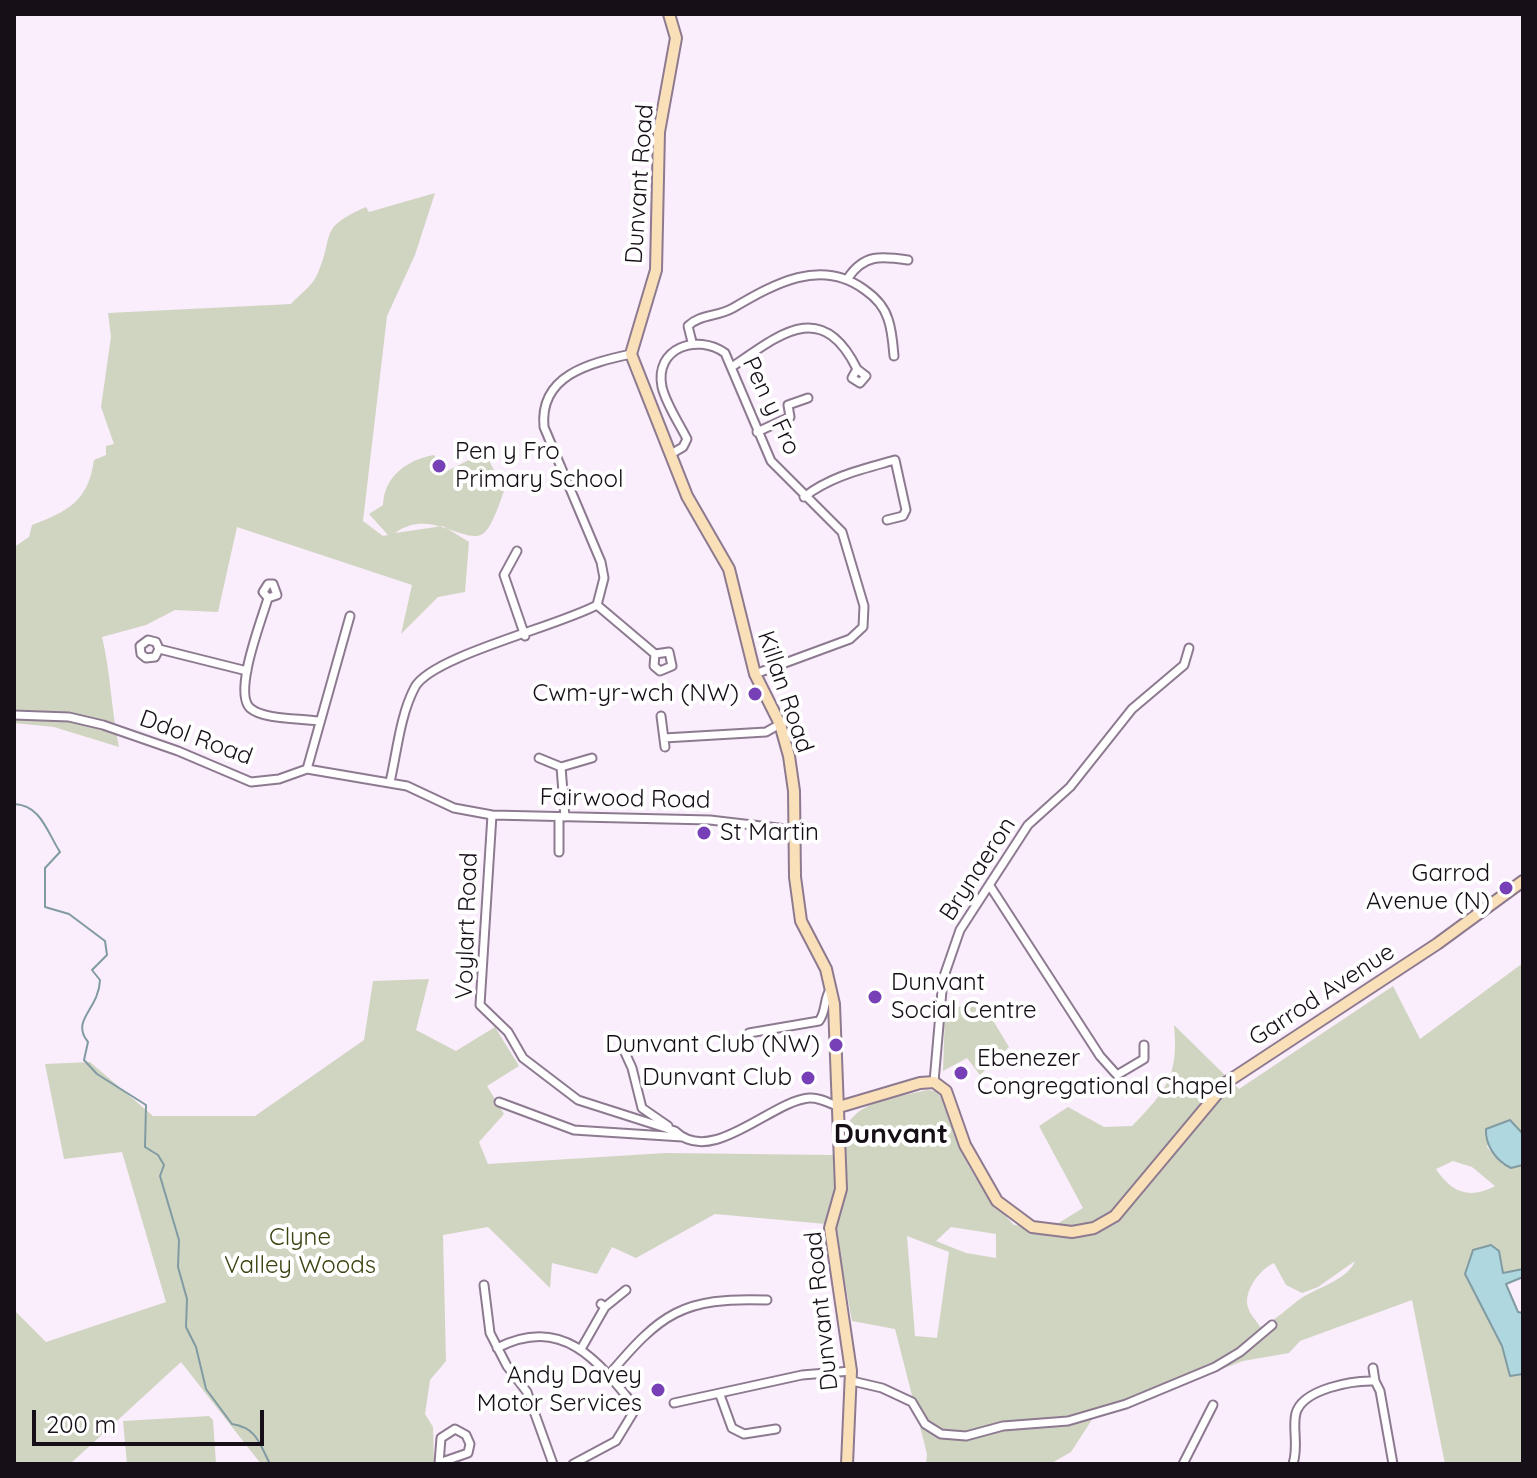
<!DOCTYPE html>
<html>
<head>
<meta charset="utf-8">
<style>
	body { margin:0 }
	#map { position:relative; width:1537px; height:1478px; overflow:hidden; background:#faedfc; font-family:Quicksand,sans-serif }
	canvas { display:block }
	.frame { position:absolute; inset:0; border:16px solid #160f17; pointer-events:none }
	.scale { position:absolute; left:32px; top:1410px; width:232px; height:36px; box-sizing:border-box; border:4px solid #160f17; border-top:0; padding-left:10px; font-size:24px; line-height:28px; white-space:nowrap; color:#160f17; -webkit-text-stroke:6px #fff; paint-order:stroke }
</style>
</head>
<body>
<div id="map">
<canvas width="1537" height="1478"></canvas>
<div class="frame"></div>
<div class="scale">200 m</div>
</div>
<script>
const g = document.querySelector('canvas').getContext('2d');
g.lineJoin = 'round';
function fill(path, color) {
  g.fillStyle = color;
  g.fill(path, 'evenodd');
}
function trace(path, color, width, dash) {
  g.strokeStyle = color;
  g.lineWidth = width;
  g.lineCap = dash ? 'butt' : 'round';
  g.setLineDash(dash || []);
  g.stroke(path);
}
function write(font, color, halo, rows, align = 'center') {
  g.font = font + ' Quicksand,sans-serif';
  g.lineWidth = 8;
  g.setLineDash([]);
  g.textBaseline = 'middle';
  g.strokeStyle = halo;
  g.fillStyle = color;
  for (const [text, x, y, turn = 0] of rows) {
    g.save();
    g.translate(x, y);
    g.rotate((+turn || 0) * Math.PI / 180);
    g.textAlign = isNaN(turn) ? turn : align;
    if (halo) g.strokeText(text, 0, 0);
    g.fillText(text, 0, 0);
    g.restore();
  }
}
fill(new Path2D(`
	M435 193 415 255 387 316 363 521 383 536 388 535 369 514 383 505C384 477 406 460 434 455L445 472 485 452 504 491C500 502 493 524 485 532 467 549 433 506 395 533L443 526 469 542 465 592 438 597 401 634 412 585 237 527 218 612 175 610 146 625 102 637C111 674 111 709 119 747L54 727 14 723V547L29 537 32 525C68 511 88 502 94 460L106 455V446L114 444 101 407 111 337 108 313 291 304C299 295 312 286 317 275 336 234 316 229 366 207L369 212Z
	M1523 963V1134L1508 1120 1495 1125 1487 1147 1503 1165H1523V1269L1503 1273 1499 1251 1473 1250 1465 1274 1502 1346 1510 1375 1523 1374V1464H1445L1412 1300 1300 1341 1289 1353 1243 1361 1093 1418 1071 1452 1050 1464H926L927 1454 895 1329 852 1321 838 1245 826 1224 715 1214 636 1258 612 1247 597 1274 552 1263 550 1288 488 1227 443 1235 446 1361 430 1380 425 1414 433 1427 434 1464H261L181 1362 70 1464H14V1310L46 1342 166 1302 122 1152 64 1159 45 1064 90 1062 153 1116H255L364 1040 373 981 429 979 416 1030 456 1051 495 1027 519 1066 487 1086 504 1114 479 1142 488 1164 666 1153 832 1155 844 1150C838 1102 891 1099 927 1090L937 1091C950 1110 953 1134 963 1155 976 1182 994 1204 1014 1225L1052 1227 1083 1208 1039 1126 1068 1107 1104 1127 1132 1126C1166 1091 1179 1076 1174 1025L1239 1089 1393 986 1420 1039ZM1453 1161 1472 1167 1495 1186C1469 1200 1451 1192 1436 1169ZM951 1227 996 1234V1258L966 1253 936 1241ZM907 1236 949 1252 937 1338 915 1336ZM1355 1261C1349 1278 1320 1287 1303 1297 1288 1307 1277 1320 1260 1327 1257 1321 1251 1316 1249 1310 1241 1293 1260 1269 1274 1263L1286 1285 1302 1293 1318 1287Z
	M980 999 1009 1047 980 1075 967 1058 943 1071 945 1012Z
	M209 1416 213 1420 216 1464H127L123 1421Z`), '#d0d5c1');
const water = new Path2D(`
	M1510 1120 1523 1134V1165L1511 1168C1496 1161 1485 1145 1486 1129Z
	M1491 1245 1499 1251 1503 1273 1523 1269V1277L1506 1284 1518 1312 1523 1313V1374L1510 1376 1502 1346 1465 1274 1473 1250Z`);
fill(water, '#afd7df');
trace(water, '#819ba3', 2);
trace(new Path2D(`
	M14 804C41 805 47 832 60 852L45 868V907L69 914 105 941 107 955 92 970 100 980C99 1010 70 1020 88 1042L84 1060 97 1074 146 1105 145 1147 158 1155 164 1165 160 1176 179 1240 178 1267 187 1299 186 1327 196 1347 206 1389 232 1424C257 1428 259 1443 270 1464`), '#819ba3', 2);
const street = new Path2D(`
	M848 278C864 254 881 256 908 260
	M692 342 688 326C700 314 717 317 733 308 774 284 821 257 865 290 875 297 884 306 888 319 892 330 893 344 894 356
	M732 367C780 334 822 298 857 369L852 378 860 383 866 376 857 369
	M757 432 790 417 788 405 808 398
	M671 454 683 447 687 439C679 423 666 404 662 387 654 348 697 333 725 353L771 461 842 532 864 606 863 627 850 639 755 674
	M804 497C831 476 863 469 895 460L906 510 903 516 887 520
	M517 551 504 575 525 636
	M268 598 277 595 273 584H268L263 592 268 598C262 619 233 692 250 708 264 720 300 718 318 721
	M597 605 655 654 669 652 672 666 660 671 654 666 655 654
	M159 649 155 657 146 658 141 654 140 646 148 640 156 642 159 649 247 671
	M14 715 69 717 103 725 178 751 251 782 279 779 307 769 407 786 454 808 492 815 710 820 795 830
	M661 716 665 747
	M664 738 766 732 780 724
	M539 758 561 767 592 758
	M561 767 565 817
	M307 769 350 616
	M390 782C397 752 400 715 415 687 432 656 559 626 597 605L604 578 601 562 544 427C539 375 590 363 631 354
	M492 815 480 1005 508 1032 523 1058 578 1100 675 1131C712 1167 771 1101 809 1098 819 1097 829 1103 839 1107
	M559 817V852
	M990 886 1100 1056 1117 1075 1144 1059V1045
	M749 1033 819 1021C827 1011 823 999 831 988
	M622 1046 632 1068 642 1108 668 1126
	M934 1082 943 979 960 930 1028 825 1070 787 1132 709 1184 665 1189 648
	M499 1102 574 1130 682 1137
	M484 1285 490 1333 507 1366 527 1392 553 1464
	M601 1304 605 1307 626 1290
	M497 1348C562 1315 597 1359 636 1408L616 1441 573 1464
	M581 1349 605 1307
	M1373 1368 1375 1381
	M608 1376C661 1313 682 1297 767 1300
	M852 1381 882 1388 912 1402 925 1424 941 1434 966 1436 1003 1426 1068 1421 1126 1404 1215 1367 1240 1352 1272 1325
	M720 1395 732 1428 744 1434 776 1429
	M674 1403 802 1375 851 1371
	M439 1463 468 1453 470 1444 466 1435 455 1429 441 1438 439 1463V1464
	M1183 1464 1213 1405
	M1293 1464C1299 1445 1292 1428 1296 1413 1303 1389 1353 1380 1375 1381L1380 1391 1393 1464`);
const secondary = new Path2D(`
	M669 14 676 38 659 132 656 270 631 354 687 496 729 569 755 674 780 724 789 756 794 791 795 877 801 921 826 969 834 1004 841 1189 830 1228 851 1371 847 1464
	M839 1107 920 1083 934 1082 946 1091 965 1145 997 1201 1032 1227 1072 1232 1094 1228 1115 1216 1227 1082 1437 944 1523 881`);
trace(street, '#8d7a90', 11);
trace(secondary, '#8d7a90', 14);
trace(street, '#fff', 7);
trace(secondary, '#fae0b8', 10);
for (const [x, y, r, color] of [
	[439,466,8,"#7840b7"],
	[755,694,8,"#7840b7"],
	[704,833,8,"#7840b7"],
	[1506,888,8,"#7840b7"],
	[875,997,8,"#7840b7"],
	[836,1045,8,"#7840b7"],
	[961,1073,8,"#7840b7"],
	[808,1078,8,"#7840b7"],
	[658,1390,8,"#7840b7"]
]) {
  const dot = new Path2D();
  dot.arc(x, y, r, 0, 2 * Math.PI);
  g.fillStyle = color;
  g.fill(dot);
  trace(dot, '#fff', 3);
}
write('24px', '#160f17', '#fff', [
	["Dunvant Road",640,184,-86],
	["Pen y Fro",771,406,65],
	["Killan Road",785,692,71],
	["Ddol Road",196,738,20],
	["Fairwood Road",625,799,1],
	["Brynaeron",978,869,-57],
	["Voylart Road",467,926,-88],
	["Garrod Avenue",1322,995,-33],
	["Dunvant Road",822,1311,-96]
]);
write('24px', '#160f17', '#fff', [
	["Pen y Fro",455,452,"left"],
	["Primary School",455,480,"left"],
	["Cwm-yr-wch (NW)",739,694],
	["St Martin",720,833,"left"],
	["Garrod",1490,874],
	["Avenue (N)",1490,902],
	["Dunvant",891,983,"left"],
	["Social Centre",891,1011,"left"],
	["Dunvant Club (NW)",820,1045],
	["Ebenezer",977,1059,"left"],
	["Congregational Chapel",977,1087,"left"],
	["Dunvant Club",792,1078],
	["Andy Davey",642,1376],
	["Motor Services",642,1404]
], 'right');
write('24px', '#3b4411', '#fff', [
	["Clyne",300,1238],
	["Valley Woods",300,1266]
]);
write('bold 28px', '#160f17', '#fff', [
	["Dunvant",891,1135]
]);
</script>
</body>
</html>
